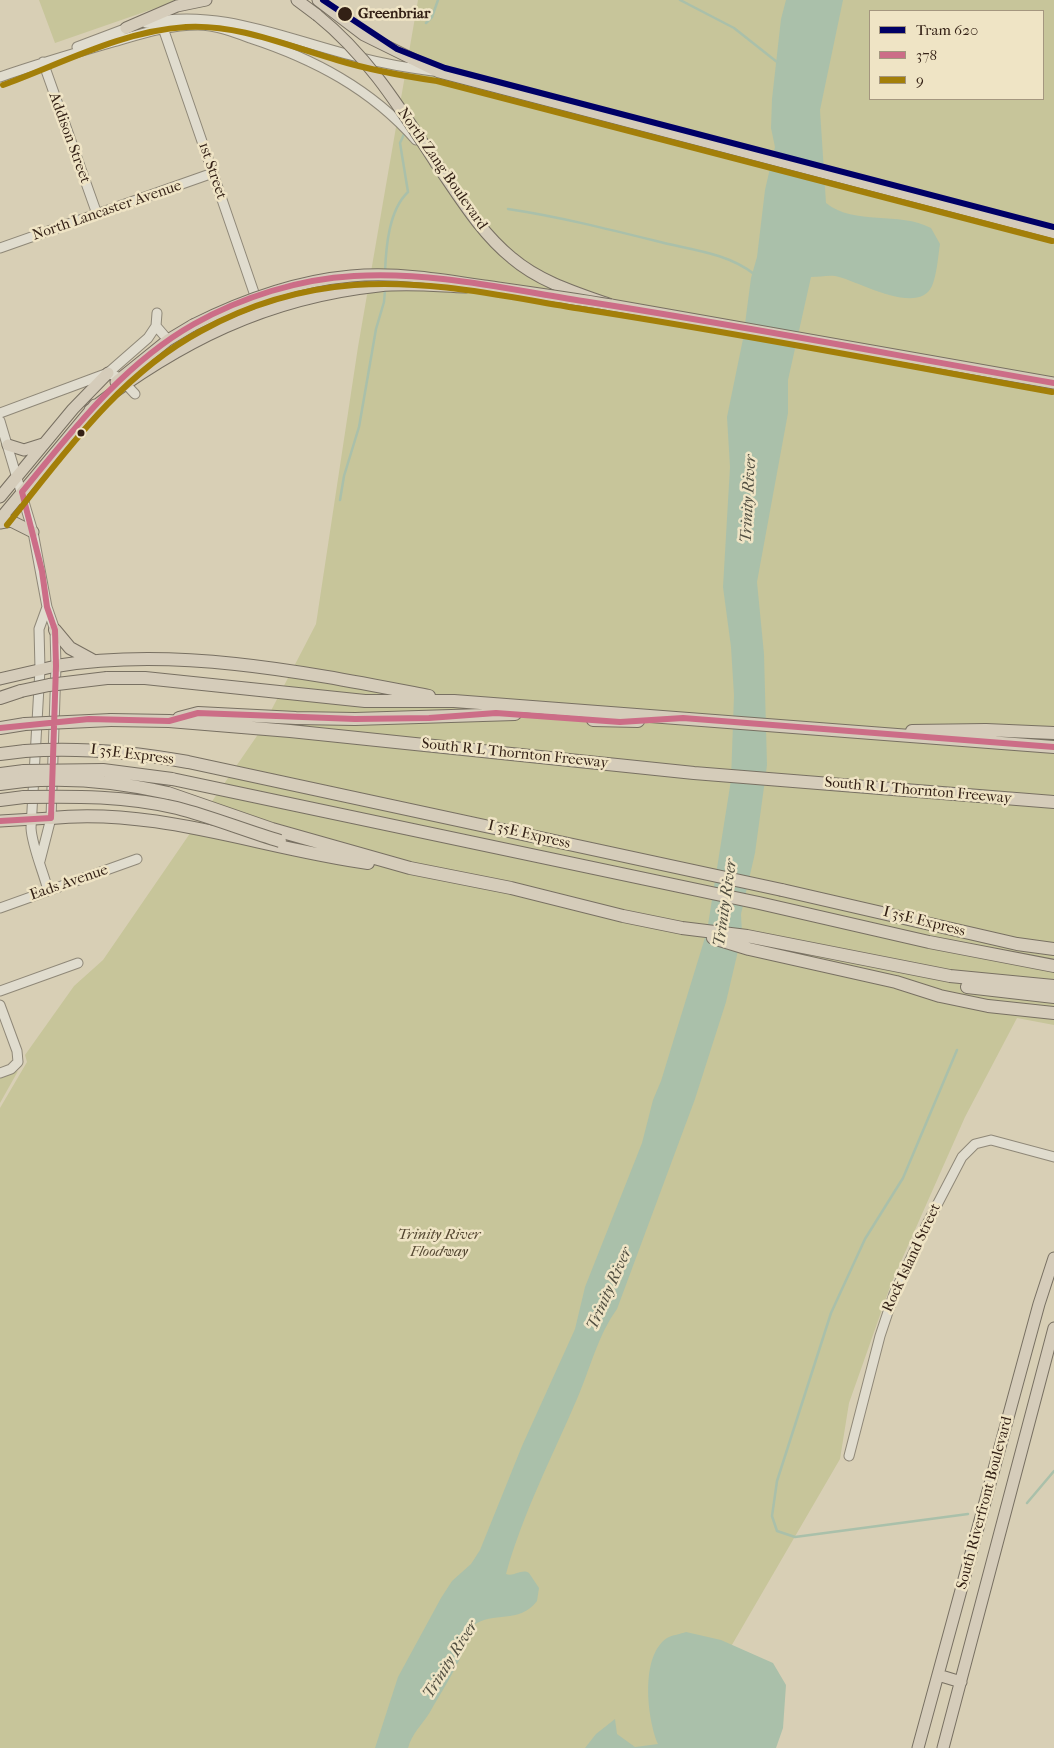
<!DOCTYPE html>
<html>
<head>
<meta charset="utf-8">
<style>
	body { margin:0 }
	#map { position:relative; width:1054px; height:1748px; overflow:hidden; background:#d8cfb5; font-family:"IM FELL French Canon",serif }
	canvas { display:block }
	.legend { position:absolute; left:869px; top:10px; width:175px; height:90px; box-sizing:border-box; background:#efe4c5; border:1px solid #a4967f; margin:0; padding:6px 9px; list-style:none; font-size:15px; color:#332015 }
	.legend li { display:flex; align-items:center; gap:10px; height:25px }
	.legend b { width:25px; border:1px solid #a4967f }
</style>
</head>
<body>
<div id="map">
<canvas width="1054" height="1748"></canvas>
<ul class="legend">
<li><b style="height:6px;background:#006"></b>Tram 620</li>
<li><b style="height:6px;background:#cc6d87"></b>378</li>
<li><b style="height:6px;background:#a37f09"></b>9</li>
</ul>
</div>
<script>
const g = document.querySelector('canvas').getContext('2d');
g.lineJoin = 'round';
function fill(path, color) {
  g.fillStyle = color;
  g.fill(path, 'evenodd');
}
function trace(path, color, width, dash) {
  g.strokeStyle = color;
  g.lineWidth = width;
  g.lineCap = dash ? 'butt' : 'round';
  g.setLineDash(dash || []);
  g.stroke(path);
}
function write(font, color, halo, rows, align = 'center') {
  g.font = font + ' "IM FELL French Canon",serif';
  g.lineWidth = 5;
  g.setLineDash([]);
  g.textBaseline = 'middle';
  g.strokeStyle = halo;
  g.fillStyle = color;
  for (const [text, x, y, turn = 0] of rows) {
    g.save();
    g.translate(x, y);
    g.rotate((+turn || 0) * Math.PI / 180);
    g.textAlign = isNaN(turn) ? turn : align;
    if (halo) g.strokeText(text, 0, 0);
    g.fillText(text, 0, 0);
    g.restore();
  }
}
fill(new Path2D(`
	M39 0H179L55 43Z
	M418 0H1054V1025L1017 1018 965 1117 891 1284 849 1403 840 1459 672 1748H0V1108L27 1062 25 1055 74 986 103 960 261 730 316 624 358 347ZM870 11H1043V99H870Z
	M18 1071 0 1103V1077Z`), '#c7c59a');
fill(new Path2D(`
	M786 0H843L820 110 826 203C855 226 899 211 931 228L940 244C938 257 937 274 932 286 918 317 857 280 835 276 828 275 819 277 811 277L788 380V413L757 582 764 654 767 765 755 853 741 914 742 934 726 1002 695 1099 617 1309C598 1335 590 1369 577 1399 552 1457 523 1513 506 1574 514 1577 522 1568 529 1573L539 1588 537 1601C519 1625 493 1610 473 1626 462 1660 448 1681 430 1712 422 1725 412 1733 408 1748H375L398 1677 441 1598 452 1581 471 1564 480 1550 522 1446 575 1329 585 1287 642 1143 653 1100 661 1081 707 931 731 780 734 695 731 647 723 587 730 467 727 417 743 339 751 278 757 257 765 190 775 147 771 128 772 99 781 19Z
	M686 1632 721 1640 773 1663 786 1685 783 1728 776 1748H585L596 1734 615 1719 617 1734 635 1747 658 1744C647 1718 640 1656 667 1638 672 1635 681 1634 686 1632Z`), '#aac0aa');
trace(new Path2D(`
	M680 0 734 28 777 62
	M426 23 432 17 438 0
	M405 132 400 143 408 192
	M508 209C561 217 612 230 664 243 694 250 729 254 754 274
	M385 272C386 246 389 210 408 192
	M340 500 344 476 359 427 376 329 384 302 385 290
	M957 1050 903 1178 865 1239 831 1313 777 1481 772 1516 777 1531 795 1537 968 1514
	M1027 1503 1054 1471`), '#aac0aa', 2.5);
const minor = new Path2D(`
	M146 23C222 7 289 41 362 58 385 64 409 68 433 71
	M163 28 261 313
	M77 47 130 27
	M43 62 97 214
	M0 77C37 64 75 53 113 42 141 34 168 25 198 25 215 25 234 32 250 38 314 59 371 89 416 140
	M0 248 213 173
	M156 326 168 340
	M108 373 120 378 135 394
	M0 413 108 373 148 338 156 326 157 313
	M0 421 33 532 47 607 55 630 56 666 51 818 40 861
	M47 607 39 629 40 669 31 828C32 846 43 871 48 890
	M0 908 137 859
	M0 991 78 963
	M0 1005 17 1051 18 1062 11 1069 0 1073
	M849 1456 880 1336 894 1294 926 1226 962 1157 975 1144 991 1140 1054 1157`);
const major = new Path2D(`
	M297 0 317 15
	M318 0 364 35 439 72 1054 233
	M126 28 177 6 206 0
	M436 163C459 196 480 232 512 258 540 282 577 293 611 305L1054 383
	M116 382 168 340 193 325
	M90 410C179 342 266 298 379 286 408 283 437 286 466 287
	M8 445 24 450 43 444
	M0 497 73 409 108 373
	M0 519 95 405
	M0 523 11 521 33 532
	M0 679 56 666
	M0 821 51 818
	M938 1675 961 1682
	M918 1748 1039 1304 1054 1258
	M943 1748 1054 1328`);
const highway = new Path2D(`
	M55 630 70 648 92 660
	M56 666C179 646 309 673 429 696
	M107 678H145L365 701H454L1054 747
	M0 698 21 691
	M179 718 198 713 296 718 355 719 515 714
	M111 720 169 721 290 731 694 773 1054 802
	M593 720 638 721
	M0 728 25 724
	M912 731 986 730 1054 733
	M0 754 25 751
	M0 774 24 771
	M172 779 759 903 929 942 1054 966
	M0 784 24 781
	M168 793 272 829 410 868 511 888 623 916 682 928 747 936 950 976 1054 986
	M0 800 24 797
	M51 818C158 807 263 849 368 863
	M782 890 1017 944 1054 949
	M713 938 749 949 896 982 940 996 988 1006 1054 1013
	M967 987 1054 997`);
trace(minor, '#8f8878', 11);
trace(major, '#787062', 13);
trace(highway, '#787062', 14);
trace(minor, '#e0dcce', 9);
trace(major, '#d5ccba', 11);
trace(highway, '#d5ccba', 12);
const majorBridge = new Path2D(`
	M317 15C369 57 400 108 436 163
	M193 325C243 300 295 281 351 276 396 272 440 279 484 286 526 292 569 298 611 305`);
const highwayBridge = new Path2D(`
	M21 691 49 685 107 678
	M25 724 111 720
	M25 751C81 747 133 752 188 762L782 890
	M24 771 103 770 172 779
	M24 781C73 777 120 782 168 793
	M24 797C76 796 126 796 177 808 212 817 246 831 280 841`);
trace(majorBridge, '#787062', 13, []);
trace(highwayBridge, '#787062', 14, []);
trace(majorBridge, '#d5ccba', 11);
trace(highwayBridge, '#d5ccba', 12);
trace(new Path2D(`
	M0 728 89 719 169 721 198 713 355 719 429 718 496 713 620 722 683 718 1054 747
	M0 821 51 818 56 666 55 630 47 607 42 571 22 492C73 430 123 364 194 324 242 297 299 279 354 276 433 271 511 290 589 302 744 326 899 356 1054 383`), '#cc6d87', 6);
trace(new Path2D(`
	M3 85C63 63 122 31 186 27 238 24 288 46 337 60 370 70 403 76 437 81L1052 241
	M7 525C64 454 119 375 201 331 248 305 301 289 354 285 432 279 511 298 588 310 743 334 898 364 1052 392`), '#a37f09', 6);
trace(new Path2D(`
	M323 0 397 49 445 68 1054 227`), '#006', 6);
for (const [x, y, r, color] of [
	[345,14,8,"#332015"],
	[81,433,4.5,"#332015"]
]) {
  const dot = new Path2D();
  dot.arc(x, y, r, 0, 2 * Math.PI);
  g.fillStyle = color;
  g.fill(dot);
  trace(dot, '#efe4c5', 2);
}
write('bold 15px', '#332015', '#efe4c5', [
	["Greenbriar",358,14]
], 'left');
write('15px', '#332015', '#efe4c5', [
	["Addison Street",69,138,70],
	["North Zang Boulevard",442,169,55],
	["1st Street",212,171,71],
	["North Lancaster Avenue",107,211,-19],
	["South R L Thornton Freeway",515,754,6],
	["I 35E Express",132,755,7],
	["South R L Thornton Freeway",918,791,5],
	["I 35E Express",529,835,13],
	["Eads Avenue",69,883,-19],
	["I 35E Express",924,922,14],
	["Rock Island Street",912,1258,-65],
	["South Riverfront Boulevard",985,1503,-75]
]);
write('italic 15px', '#544731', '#efe4c5', [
	["Trinity River",439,1235],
	["Floodway",439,1252]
]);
write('italic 16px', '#514e40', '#efe4c5', [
	["Trinity River",749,499,-87],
	["Trinity River",726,903,-82],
	["Trinity River",610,1289,-66],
	["Trinity River",451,1660,-58]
]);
</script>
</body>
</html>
